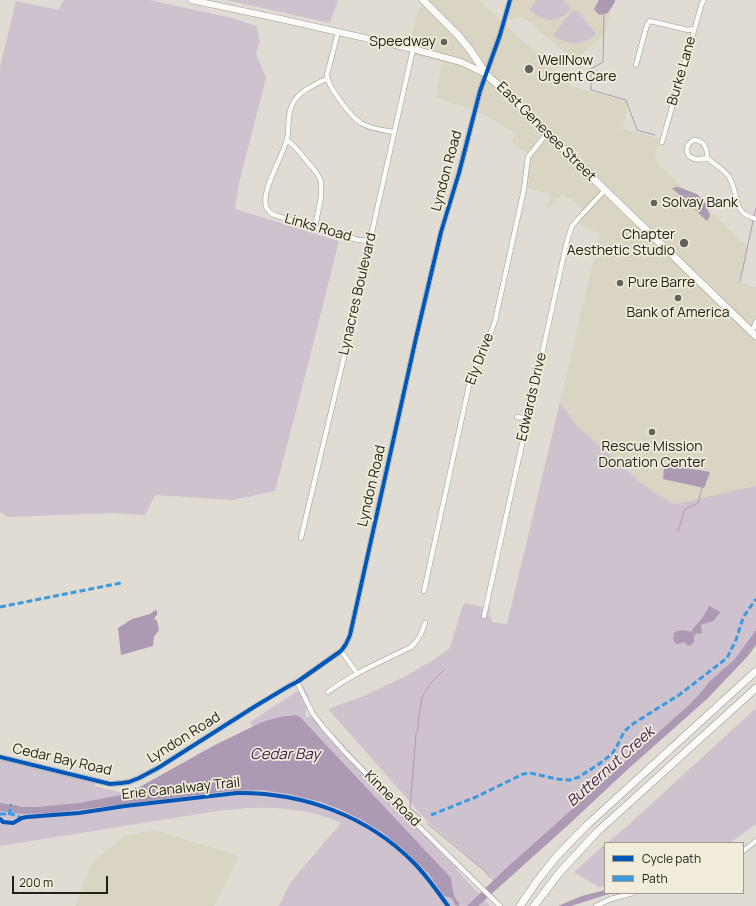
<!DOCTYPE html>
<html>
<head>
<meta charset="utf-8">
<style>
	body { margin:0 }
	#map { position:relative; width:756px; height:906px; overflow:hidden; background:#e0dcd3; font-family:Manrope,sans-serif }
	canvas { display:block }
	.legend { position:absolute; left:604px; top:842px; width:140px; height:52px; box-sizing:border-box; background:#f2eddb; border:1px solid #9f9b8e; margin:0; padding:5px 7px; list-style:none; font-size:12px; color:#22201a }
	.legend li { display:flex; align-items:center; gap:8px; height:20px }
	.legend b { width:20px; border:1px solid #9f9b8e }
	.scale { position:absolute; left:12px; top:876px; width:96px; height:18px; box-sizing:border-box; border:2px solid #22201a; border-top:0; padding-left:5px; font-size:12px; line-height:14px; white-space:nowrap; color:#22201a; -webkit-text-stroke:3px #f2eddb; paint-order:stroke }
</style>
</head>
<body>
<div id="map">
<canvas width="756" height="906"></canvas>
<ul class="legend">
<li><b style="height:5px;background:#0057b8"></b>Cycle path</li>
<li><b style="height:5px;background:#3c9bdf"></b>Path</li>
</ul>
<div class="scale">200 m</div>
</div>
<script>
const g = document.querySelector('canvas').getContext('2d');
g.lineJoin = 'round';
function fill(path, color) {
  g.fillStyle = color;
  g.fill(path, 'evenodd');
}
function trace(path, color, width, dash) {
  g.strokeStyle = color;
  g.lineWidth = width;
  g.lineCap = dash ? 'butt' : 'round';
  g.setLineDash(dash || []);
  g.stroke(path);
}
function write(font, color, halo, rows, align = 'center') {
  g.font = font + ' Manrope,sans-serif';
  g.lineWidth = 3.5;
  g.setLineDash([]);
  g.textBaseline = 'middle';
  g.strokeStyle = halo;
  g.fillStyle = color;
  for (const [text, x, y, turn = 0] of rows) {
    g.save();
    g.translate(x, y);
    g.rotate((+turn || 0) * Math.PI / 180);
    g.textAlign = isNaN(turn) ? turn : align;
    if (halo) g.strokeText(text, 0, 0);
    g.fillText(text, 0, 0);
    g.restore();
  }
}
fill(new Path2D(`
	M424 0H479L572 87 629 102 622 129 659 138 655 156 660 166 748 247 739 283 756 287V486L737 490 685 502 674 504 660 496 640 482 577 426 560 402 600 234 577 223 587 212 563 194 548 209 547 205 551 194 527 188 528 169 532 156 511 142 516 134 492 119 472 109 436 98 442 62 408 54 417 14Z
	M513 0H614L611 4 606 33 602 38 596 41 577 59 570 60 561 49 526 19 516 16 513 20H508Z
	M155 830 239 856 214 906H75L92 863 124 836Z`), '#dad4c3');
fill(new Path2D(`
	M64 0H149L232 18 256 26 260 41 256 54 266 78 239 183 235 209 339 241 303 384 275 491 233 500 155 495 145 515 113 513 7 517 0 512V67L16 1 58 10Z
	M226 0H338L330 23Z
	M537 0H563L571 8C568 11 565 15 561 17 551 24 538 17 529 10Z
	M578 11 596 34C582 47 568 45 553 35L571 12Z
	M560 402 577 426 640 482 660 496 674 504 685 502 737 490 756 486V636L744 654 498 882 426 820 328 709 361 697 404 677 433 660 450 648 462 607 466 603 490 609 489 613 492 622 507 624Z
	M304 687 309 697 305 717H313L330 730 444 856 457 867V870L490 906H279L290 883 341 823C314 811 284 807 254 808 242 808 230 810 217 811L0 846V759L96 783 94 786 136 796 254 729 250 722Z
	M756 708V824L730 843H607L623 830Z
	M605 844V886L599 887 574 872Z`), '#cec2cf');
fill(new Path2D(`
	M599 0H615V2L608 13 599 15 594 9Z
	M678 187 697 194 706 204 710 216 707 221 672 188Z
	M668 465 710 472 704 488 663 479 664 467Z
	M709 606 719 611 720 613 713 621 706 623 704 624H702L701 625 702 633 700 634 697 633C692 637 695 638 694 642L691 645 688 646 685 642 678 644 675 643 673 639 674 633C680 629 685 630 691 632 694 627 696 625 700 621 704 617 706 611 709 606Z
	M155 610 157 611V615L154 618 157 621 159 630 154 637 153 646 121 655 118 628 132 619 150 614Z
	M756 630V645L747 657 708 698 627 770 566 827 478 906H467L502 872 690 704 702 691 709 682 735 659Z
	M296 715 300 717 451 878C453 888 452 896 459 903V906L455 905 452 898 444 896 428 873 404 850 382 832 362 820 340 809 321 802 289 794 262 790 229 791 53 813 23 814 0 811V803L7 804 8 805 12 806 15 805 21 807H37L79 803 127 794 213 746 262 722 280 717Z
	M605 890V893H612L571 906H558L582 896Z`), '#ac9ab4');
trace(new Path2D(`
	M604 14 603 62 591 69V90L626 100 637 130 655 135
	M754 216 756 208
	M740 282 753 221
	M678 531 685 509 698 503 702 488
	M421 817 410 808 416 733 418 729V723L422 697 431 683 444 670
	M427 823 486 872 489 876 495 881`), '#ac9ab4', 1);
const minor = new Path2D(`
	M338 32 328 71C327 72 327 76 327 77 329 88 351 117 361 123 370 129 383 130 394 132
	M636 65 646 28 648 23 650 21 688 30 694 29
	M328 78C315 85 300 90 293 103 286 116 290 127 287 139 283 156 261 191 266 206 267 211 270 213 274 215L358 240 370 241
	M287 140 295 147 316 172 321 181V197L315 227
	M694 140C704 140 708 149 707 158 701 160 694 160 689 156 685 150 687 143 694 140Z
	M662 142 702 3 704 0
	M707 158C714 164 725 170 729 177 740 194 730 212 756 219
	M752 332 756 322
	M517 417 527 419
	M301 538 343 361 413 49
	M424 591 470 381 475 366 491 332 495 321 524 189 528 157 532 152 547 133
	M484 616 567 241 572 226 577 220 605 190
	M341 651 357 673
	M297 682 313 714 323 727 345 752 397 805 500 906
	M328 692C354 673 383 661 411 647 419 640 422 632 425 623
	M0 757 110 784 122 783 129 782 139 778 158 768 254 707 289 686 297 682 341 651 346 644 350 635 416 338 441 232 459 173 480 91 500 35 510 0
	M743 851 756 841
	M596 906 611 899 633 893`);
const major = new Path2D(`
	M191 0 281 19 413 49 461 62 486 74`);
const highway = new Path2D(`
	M423 0 458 35 471 51 486 74 514 100 605 190 756 336
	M520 906 537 881 557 856 586 826 756 671
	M534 906 560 872 597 832 756 688`);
trace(minor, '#9c9992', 5.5);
trace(major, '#9c9992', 7);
trace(highway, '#9c9992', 8);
trace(minor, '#fafaf8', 4.5);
trace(major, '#fafaf8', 6);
trace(highway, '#fafaf8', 7);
trace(new Path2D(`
	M0 607 121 583
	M0 814H12L22 818
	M9 815 11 804
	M431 815 476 797 523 774 530 773 557 779 570 780 579 777 599 764 612 754 617 746 624 732 631 725 679 695 727 658 736 640 742 621 744 616 756 599`), '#3c9bdf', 3, [6, 3]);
trace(new Path2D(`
	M0 757 110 784 122 783 129 782 139 778 158 768 254 707 289 686 297 682 341 651 346 644 350 635 416 338 441 232 459 173 480 91 500 35 510 0
	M0 819 3 822 13 823 22 818 27 817 79 813 125 806 237 793C302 792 368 816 414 863 427 876 437 891 448 906`), '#0057b8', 4);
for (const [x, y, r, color] of [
	[444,42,4,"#64625b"],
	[529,69,5,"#64625b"],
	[654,203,4,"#64625b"],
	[684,243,5,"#64625b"],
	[620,283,4,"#64625b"],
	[678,298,4,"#64625b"],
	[652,432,4,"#64625b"]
]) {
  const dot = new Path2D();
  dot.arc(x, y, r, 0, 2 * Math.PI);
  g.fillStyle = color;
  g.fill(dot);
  trace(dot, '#f2eddb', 1.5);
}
write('14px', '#22201a', '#f2eddb', [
	["Speedway",436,42,"right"],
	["WellNow",538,61],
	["Urgent Care",538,77],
	["Solvay Bank",662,203],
	["Chapter",675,235,"right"],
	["Aesthetic Studio",675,251,"right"],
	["Pure Barre",628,283],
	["Bank of America",678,313,"center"],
	["Rescue Mission",652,447,"center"],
	["Donation Center",652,463,"center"]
], 'left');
write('14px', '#22201a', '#f2eddb', [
	["Burke Lane",682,71,-74],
	["East Genesee Street",546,132,45],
	["Lyndon Road",447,171,-75],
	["Links Road",318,228,16],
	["Lynacres Boulevard",358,294,-77],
	["Ely Drive",480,359,-69],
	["Edwards Drive",532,397,-77],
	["Lyndon Road",372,486,-77],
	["Lyndon Road",184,738,-32],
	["Cedar Bay Road",62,760,13],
	["Erie Canalway Trail",181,789,-6],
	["Kinne Road",392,799,45]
]);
write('italic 15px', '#3b194d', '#f2eddb', [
	["Cedar Bay",285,755],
	["Butternut Creek",611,767,-42]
]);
</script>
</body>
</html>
